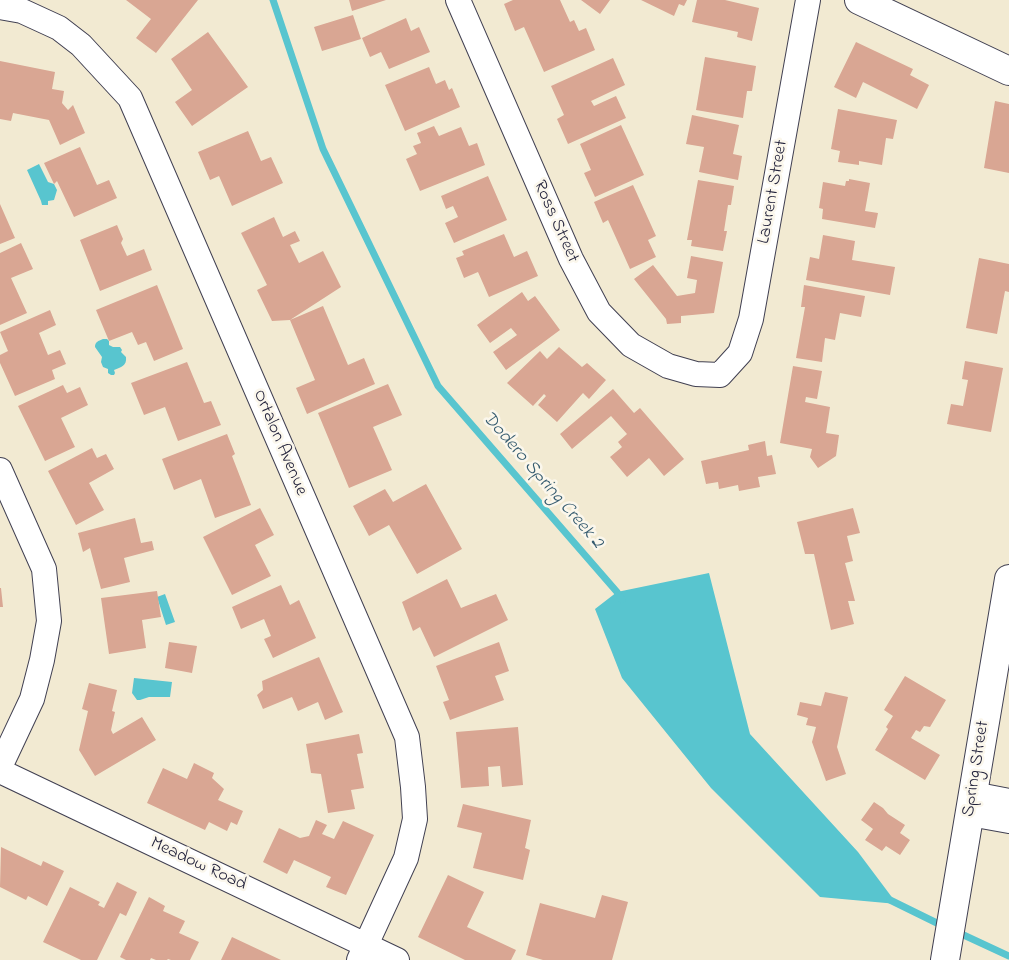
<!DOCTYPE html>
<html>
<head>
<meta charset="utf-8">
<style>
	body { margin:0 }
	canvas { display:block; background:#f2ead2 }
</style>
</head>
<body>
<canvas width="1009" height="960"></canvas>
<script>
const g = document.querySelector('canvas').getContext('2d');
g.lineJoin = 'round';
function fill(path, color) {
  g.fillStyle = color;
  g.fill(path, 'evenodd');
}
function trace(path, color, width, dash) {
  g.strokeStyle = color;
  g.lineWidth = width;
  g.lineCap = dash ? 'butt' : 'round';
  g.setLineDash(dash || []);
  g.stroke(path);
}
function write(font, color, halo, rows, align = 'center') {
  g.font = font + ' "Indie Flower",sans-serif';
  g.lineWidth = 5;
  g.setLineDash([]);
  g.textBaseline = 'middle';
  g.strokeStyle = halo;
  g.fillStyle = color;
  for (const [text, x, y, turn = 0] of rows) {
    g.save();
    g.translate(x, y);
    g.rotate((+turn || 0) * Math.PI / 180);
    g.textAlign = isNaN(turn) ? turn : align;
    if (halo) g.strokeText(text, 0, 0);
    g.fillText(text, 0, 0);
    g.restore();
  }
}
fill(new Path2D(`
	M39 164 48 182 54 184 57 190 54 200 48 201V205H42L41 201 27 170Z
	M103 339H107L109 341V345L113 347H120L122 350 121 352 126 357C127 366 121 367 114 370L115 373 114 375H111L108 373V369L103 367 101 362 102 357 95 347C95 342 98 341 103 339Z
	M709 573 750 734 858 852 897 904 820 897 711 788 622 678 595 609 617 592Z
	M165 594 175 622 166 625 157 597Z
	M134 678 172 682 170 697H149L140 700H137L132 693Z`), '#58c5cf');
trace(new Path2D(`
	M273 0 323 149 438 386 617 592 622 600
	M890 900 945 927
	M955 931 1009 956`), '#58c5cf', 7);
fill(new Path2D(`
	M126 0H198L156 53 136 38 151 19Z
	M349 0H386L352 11Z
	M513 0H560L570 22 574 20 579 31 586 28 595 50 544 72 524 27 515 31 504 4Z
	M581 0H610L600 14Z
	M641 0H687L684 6 679 4 674 16Z
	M697 0H725L759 8 752 41 737 37 738 32 692 22Z
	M353 15 361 39 322 51 314 27Z
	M406 18 411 31 419 27 430 52 389 69 381 52 370 57 362 38Z
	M208 32 248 87 192 126 175 102 192 90 171 59Z
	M856 42 913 69 910 75 929 85 917 109 863 82 856 98 834 87Z
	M705 57 756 66 752 91H747L743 118 696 110Z
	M613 58 625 85 591 101 594 106 616 96 626 118 568 144 557 119 564 115 551 86Z
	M0 61 55 72 52 89 64 91 62 103 68 110 73 105 85 133 60 145 49 120 13 113 11 121 0 119Z
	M429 67 436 84 445 80 449 90 452 88 460 107 405 131 385 85Z
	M995 101 1009 104V173L984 168Z
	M838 109 897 120 893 139 886 138 882 165 859 161V165L838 162 840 151 831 149Z
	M692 115 739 125 733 154 742 156 738 180 699 172 704 147 686 144Z
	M621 125 644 175 595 197 584 173 591 170 580 144Z
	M434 126 439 136 461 127 469 146 477 143 485 165 420 191 406 159 417 154 413 146 421 143 417 133Z
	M248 131 261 161 271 157 283 183 232 206 219 176 210 180 198 152Z
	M80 147 97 185 109 180 117 198 74 217 57 181 54 184 44 163Z
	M488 176 507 220 454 243 445 223 458 217 453 206 446 209 441 196Z
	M849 179 870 183 865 211 878 213 875 228 822 219 823 209 819 208 823 182 845 186 846 181H849Z
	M698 180 734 186 731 205H728L724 231H727L723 251 691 246 692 240H687Z
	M633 185 656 236 648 240 656 257 630 269 608 220 603 223 594 202Z
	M0 204 15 238 0 244Z
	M274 217 283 237 295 231 300 241 290 245 299 263 323 251 341 287 290 320 323 306 348 365 364 358 375 384 307 414 296 388 315 380 290 320 272 321 257 290 267 285 241 233Z
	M117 225 123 239 121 243 127 256 144 249 152 270 100 291 80 240Z
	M504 234 514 257 527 251 538 276 489 297 478 272 464 278 456 258 464 255 462 251Z
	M823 235 855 241 852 260 895 267 890 295 806 280 810 257 819 259Z
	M21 243 33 269 11 278 27 313 0 325V253Z
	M691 256 723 262 714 313 681 316V323L667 324 666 319 634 279 653 265 677 296 695 293 697 280 687 278Z
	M979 258 1009 264V292L1005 291 997 334 966 328Z
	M157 285 183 349 154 361 146 342 138 345 132 332 109 341 96 310Z
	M804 285 865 296 861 317 840 313 835 340 825 338 822 362 796 358 805 307H801Z
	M522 292 528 301 535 296 560 330 506 370 493 352 517 335 511 328 490 343 477 325Z
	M50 310 56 325 39 333 48 355 60 350 66 364 52 370 55 379 15 396 0 363V355L8 351 0 332Z
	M559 347 582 367 587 363 606 380 589 399 583 393 557 422 538 405 546 396 544 394 533 406 507 383 540 351 547 359Z
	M965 361 1003 368 991 432 947 424 951 404 963 406 968 380 962 379Z
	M187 362 204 403 211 401 221 425 178 441 165 407 144 415 131 383Z
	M793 366 822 371 817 399 806 397 805 402 830 407 826 433 839 435 836 456 818 468 810 457 812 449 780 443Z
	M388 384 402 415 373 427 392 470 349 488 318 413Z
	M63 385 67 393 80 387 88 405 61 418 75 447 45 461 18 406Z
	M613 389 634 413 640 408 684 459 664 476 649 458 627 477 610 457 622 447 618 442 627 434 611 416 572 449 560 434Z
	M227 434 235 454 232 456 251 505 215 518 201 479 174 490 162 459Z
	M765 441 767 456 772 455 776 474 758 477 760 487 739 491 738 485 719 489 718 482 706 484 701 461 749 450 748 445Z
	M92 448 97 458 106 454 114 469 89 483 104 510 76 525 48 471Z
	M426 484 462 549 417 574 389 525 369 536 353 506 385 489 393 502Z
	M260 508 274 535 255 545 271 576 232 595 203 537Z
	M853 508 860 533 847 536 853 561 845 563 855 601H848L854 624 831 630 814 554H805L797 522Z
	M135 518 141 543 152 541 154 550 124 558 130 582 101 589 90 548 83 552 78 533Z
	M447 579 461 608 496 594 508 620 434 657 420 627 413 631 402 602Z
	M281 585 290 605 299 600 316 638 273 658 264 639 271 636 264 619 241 629 232 607Z
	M0 588H1L3 607H0Z
	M157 591 161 617 142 620 146 648 109 654 101 598Z
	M169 642 197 646 192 673 165 668Z
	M499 642 509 671 495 676 504 700 450 720 443 702 449 700 436 666Z
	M319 657 343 712 325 720 318 702 298 711 292 697 263 709 257 695 263 690 262 681Z
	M905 676 946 700 930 727 924 726 920 732 916 730 911 738 940 755 925 780 875 750 888 729 886 727 893 716 884 710Z
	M89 683 117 690 112 711 115 712 111 730 113 734 142 717 156 740 95 776 79 750 88 711 82 709Z
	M825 692 848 697 837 747 846 774 826 781 812 742 816 727 806 725 808 718 797 715 800 702 821 706Z
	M518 727 523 785 502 787 500 766 488 767 489 786 461 788 456 732Z
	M359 734 363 753 357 754 364 788 351 790 355 809 328 813 321 774 311 773 306 744Z
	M194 763 214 773 212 778 224 789 218 800 243 811 237 825 231 822 227 831 209 822 205 830 147 803 163 768 187 779Z
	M874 802 883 808 888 814 905 825 900 833 910 840 900 855 886 846 882 851 865 840 873 829 861 820Z
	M463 804 531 820 525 848 530 850 523 880 473 868 482 833 457 827Z
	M316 820 327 825 322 834 334 839 343 821 374 835 346 895 326 887 331 877 294 860 287 874 263 862 279 828 300 838 309 836Z
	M1 847 41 866 43 861 64 871 47 906 28 896 26 900 0 887Z
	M448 875 484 892 467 927 516 950 511 960H465L418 937Z
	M117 882 137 892 126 916 120 913 97 960H81L43 942 70 887 100 902 98 905 104 908Z
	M602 895 628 902 612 960H543L526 955 540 903 595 918Z
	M149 897 165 906 163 911 185 921 179 933 199 942 190 960H171L168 959 167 960H156L151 958 150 960H126L120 957Z
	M232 937 281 960H221Z`), '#d9a693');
const minor = new Path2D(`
	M458 0 571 259 599 312 631 345 668 366 696 374 720 375 740 353 751 319 808 0
	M0 7 22 11 59 28 81 45 130 98 407 737 413 787 415 819 406 858 359 960
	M0 470 44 569 49 621 42 660 32 699 0 767
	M0 771 397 960
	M973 794 1009 801
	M970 814 1009 821`);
const tertiary = new Path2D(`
	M859 0 1009 71
	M945 960 1009 579`);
trace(minor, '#414052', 26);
trace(tertiary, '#414052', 30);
trace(minor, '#fff', 24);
trace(tertiary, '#fff', 28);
write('18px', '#22223b', '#fbf7ec', [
	["Laurent Street",774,192,-80],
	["Ross Street",555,222,66],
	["Ortalon Avenue",279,443,67],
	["Spring Street",977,769,-81],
	["Meadow Road",198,865,25]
]);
write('italic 19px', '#355b6f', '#fbf7ec', [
	["Dodero Spring Creek 2",542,481,49]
]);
</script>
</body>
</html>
